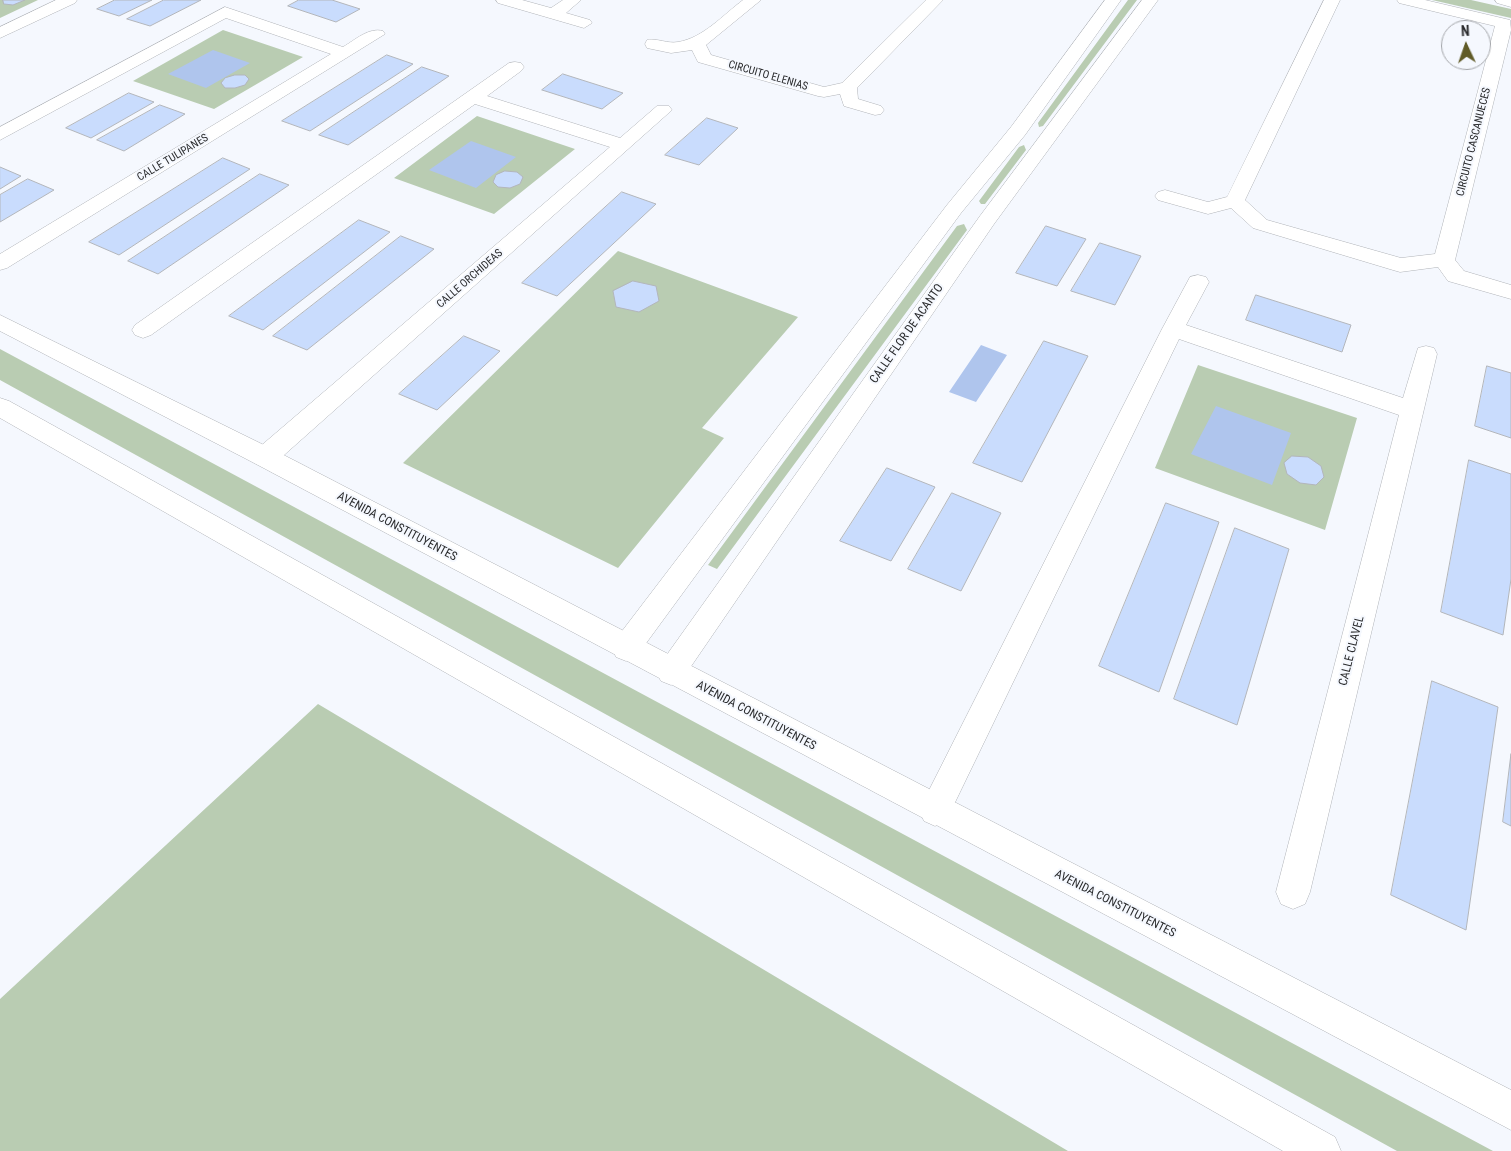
<!DOCTYPE html>
<html>
<head>
<meta charset="utf-8">
<style>
	body { margin:0 }
	#map { position:relative; width:1511px; height:1151px; overflow:hidden; background:#f5f8fe; font-family:"Roboto Condensed",sans-serif }
	canvas { display:block }
	.north { position:absolute; left:1441px; top:20px; width:50px; height:50px; box-sizing:border-box; background:#f5f8fe; border:1px solid #a4a6aa; border-radius:50%; rotate:357deg; font-size:14px; font-weight:700; line-height:20px; text-align:center; color:#2a2b2d }
	.north::after { content:''; display:block; margin:auto; width:18px; height:22px; background:#605b27; clip-path:polygon(50% 0,100% 100%,50% 72%,0 100%) }
</style>
</head>
<body>
<div id="map">
<canvas width="1511" height="1151"></canvas>
<div class="north">N</div>
</div>
<script>
const g = document.querySelector('canvas').getContext('2d');
g.lineJoin = 'round';
function fill(path, color) {
  g.fillStyle = color;
  g.fill(path, 'evenodd');
}
function trace(path, color, width, dash) {
  g.strokeStyle = color;
  g.lineWidth = width;
  g.lineCap = dash ? 'butt' : 'round';
  g.setLineDash(dash || []);
  g.stroke(path);
}
function write(font, color, halo, rows, align = 'center') {
  g.font = font + ' "Roboto Condensed",sans-serif';
  g.lineWidth = 4;
  g.setLineDash([]);
  g.textBaseline = 'middle';
  g.strokeStyle = halo;
  g.fillStyle = color;
  for (const [text, x, y, turn = 0] of rows) {
    g.save();
    g.translate(x, y);
    g.rotate((+turn || 0) * Math.PI / 180);
    g.textAlign = isNaN(turn) ? turn : align;
    if (halo) g.strokeText(text, 0, 0);
    g.fillText(text, 0, 0);
    g.restore();
  }
}
fill(new Path2D(`
	M0 0H38L0 18Z
	M1128 0H1137L1043 126 1039 127 1038 123Z
	M1432 0H1471L1511 9V18Z
	M223 30 303 57 214 109 133 81Z
	M477 116 575 149 494 214 394 178Z
	M1024 145 1026 150 985 204H981L979 201 1019 147Z
	M964 224 967 230 717 569 708 565 957 226Z
	M618 251 798 317 702 428 724 438 618 568 403 463Z
	M0 349 1493 1151H1397L0 380Z
	M1198 365 1357 418 1325 530 1155 468Z
	M318 704 1068 1151H0V999Z`), '#b9ccb2');
fill(new Path2D(`
	M213 50 250 63 206 88 168 74Z
	M471 141 516 157 476 188 429 170Z
	M981 345 1007 355 976 402 949 392Z
	M1216 406 1291 433 1272 485 1191 454Z`), '#afc5ed');
const building = new Path2D(`
	M3 0H25L13 5 4 4Z
	M115 0H152L119 16 97 9Z
	M164 0H201L150 26 127 19Z
	M299 0H332L360 9 336 22 288 6Z
	M387 55 413 64 310 131 282 121Z
	M422 67 449 76 348 145 319 135Z
	M563 74 623 93 602 109 542 90Z
	M235 75H245L249 79 245 85 235 88H225L221 83 225 78Z
	M129 93 154 102 91 138 66 128Z
	M160 105 185 114 124 151 97 140Z
	M707 118 738 128 699 165 665 155Z
	M223 158 250 169 119 255 89 242Z
	M0 167 21 176 0 189Z
	M505 171 517 172 523 177 520 184 510 188 498 187 493 182 496 175Z
	M260 174 289 185 158 274 128 261Z
	M28 179 54 190 0 222V195Z
	M622 192 656 204 557 296 522 283Z
	M359 220 390 232 263 330 229 316Z
	M1046 226 1086 239 1057 286 1016 273Z
	M401 236 434 249 307 350 273 336Z
	M1100 243 1141 256 1115 305 1071 291Z
	M633 281 656 286 659 301 639 312 616 307 613 291Z
	M1256 295 1351 325 1342 352 1246 320Z
	M464 336 500 351 437 410 399 394Z
	M1044 341 1088 356 1022 482 973 463Z
	M1487 366 1511 373V438L1475 426Z
	M1292 456 1308 457 1321 466 1324 477 1316 485 1300 483 1287 474 1284 463Z
	M1469 460 1511 474V579L1503 635 1441 612Z
	M887 468 935 487 891 561 840 541Z
	M952 493 1001 513 961 591 908 569Z
	M1166 503 1219 522 1159 692 1099 666Z
	M1235 528 1289 549 1237 725 1174 699Z
	M1432 681 1498 707 1466 930 1391 895Z
	M1511 754V826L1503 822Z`);
fill(building, '#c9dcfd');
trace(building, '#b3b6bb', 1);
const minor = new Path2D(`
	M56 0H77L75 3 0 38V27Z
	M496 0H522L551 8 563 0H581L566 13 590 20 592 23 584 28 498 3Z
	M743 0H761L706 45 711 55 824 87 842 83 926 0H943L857 88 858 99 881 106 884 110 881 114 875 115 844 106 840 94 824 97 818 96 698 62 692 50 671 53 647 48 645 44 647 40C658 38 667 44 678 42 703 38 723 15 743 0Z
	M1105 0H1121L1025 135 961 213 636 657 626 661 616 657 612 648 616 639 947 205 1011 127Z
	M1142 0H1158L994 224 681 681 671 685 661 681 656 672 661 663 980 216Z
	M1324 0H1340L1245 200 1267 220 1401 258 1435 254 1495 26 1399 3 1397 0H1425L1510 20 1511 30 1455 260 1464 271 1511 285V299L1448 281 1438 267 1400 272 1393 270 1253 228 1231 208 1208 214 1158 200 1155 196 1158 192 1165 190 1208 202 1227 197Z
	M1495 0H1511V7L1497 3Z
	M225 7 343 47C355 40 369 27 383 31L385 34 7 268 0 270V254L331 54 226 18 0 140V127Z
	M515 62 521 63 524 67 521 71 487 96 620 138 657 106H669L672 110 274 464 265 466 256 464 252 457 256 450 610 147 475 104 151 335 143 338 135 335 132 330 135 325 509 63Z
	M1198 275 1206 277 1209 282 1186 325 1403 398 1418 348 1426 346 1434 348 1437 354 1310 892 1305 904 1293 909 1281 904 1276 892 1399 415 1179 339 946 821 935 826 924 821 919 810 1162 329 1190 277Z`);
const major = new Path2D(`
	M0 315 274 450 1511 1090V1130L256 464 0 331Z
	M0 398 9 401 1335 1137 1341 1151H1283L0 418Z`);
trace(minor, '#b0b3b8', 1);
trace(major, '#b0b3b8', 1);
fill(minor, '#fff');
fill(major, '#fff');
write('11px', '#2a2b2d', '#f5f8fe', [
	["CIRCUITO ELENIAS",768,76,16],
	["CIRCUITO CASCANUECES",1474,142,-76],
	["CALLE TULIPANES",173,158,-31],
	["CALLE ORCHIDEAS",470,279,-41]
]);
write('12px', '#2a2b2d', '#f5f8fe', [
	["CALLE FLOR DE ACANTO",907,334,-55],
	["AVENIDA CONSTITUYENTES",397,527,28],
	["CALLE CLAVEL",1352,651,-76],
	["AVENIDA CONSTITUYENTES",756,716,28],
	["AVENIDA CONSTITUYENTES",1115,904,27]
]);
</script>
</body>
</html>
